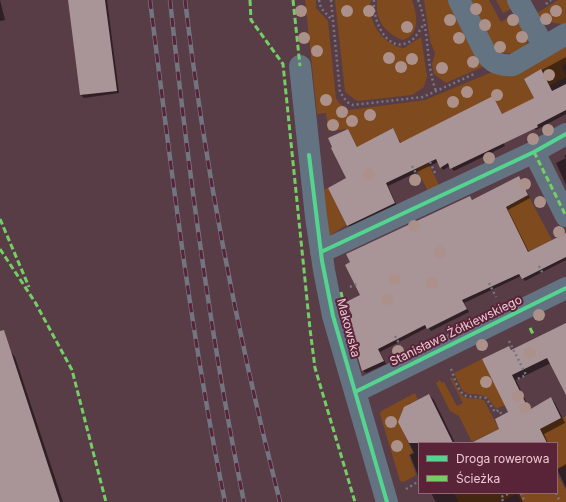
<!DOCTYPE html>
<html>
<head>
<meta charset="utf-8">
<style>
	body { margin:0 }
	#map { position:relative; width:566px; height:502px; overflow:hidden; background:#583c46; font-family:Inter,sans-serif }
	canvas { display:block }
	.legend { position:absolute; left:418px; top:442px; width:140px; height:52px; box-sizing:border-box; background:#5a2438; border:1px solid #956676; margin:0; padding:5px 7px; list-style:none; font-size:12px; color:#edcad4 }
	.legend li { display:flex; align-items:center; gap:8px; height:20px }
	.legend b { width:20px; border:1px solid #956676 }
</style>
</head>
<body>
<div id="map">
<canvas width="566" height="502"></canvas>
<ul class="legend">
<li><b style="height:5px;background:#53d58f"></b>Droga rowerowa</li>
<li><b style="height:5px;background:#74ce65"></b>Ścieżka</li>
</ul>
</div>
<script>
const g = document.querySelector('canvas').getContext('2d');
g.lineJoin = 'round';
function fill(path, color) {
  g.fillStyle = color;
  g.fill(path, 'evenodd');
}
function trace(path, color, width, dash) {
  g.strokeStyle = color;
  g.lineWidth = width;
  g.lineCap = dash ? 'butt' : 'round';
  g.setLineDash(dash || []);
  g.stroke(path);
}
function write(font, color, halo, rows, align = 'center') {
  g.font = font + ' Inter,sans-serif';
  g.lineWidth = 4;
  g.setLineDash([]);
  g.textBaseline = 'middle';
  g.strokeStyle = halo;
  g.fillStyle = color;
  for (const [text, x, y, turn = 0] of rows) {
    g.save();
    g.translate(x, y);
    g.rotate((+turn || 0) * Math.PI / 180);
    g.textAlign = isNaN(turn) ? turn : align;
    if (halo) g.strokeText(text, 0, 0);
    g.fillText(text, 0, 0);
    g.restore();
  }
}
fill(new Path2D(`
	M305 0H316V8L328 21 336 98 339 103 349 110 425 100 566 41V63L562 66 566 77 549 86 541 70 524 79 534 98 505 118 493 97 402 146 392 128 376 137 359 152 348 129 328 131 326 113 317 114Z
	M335 0H371C367 21 382 45 404 48L421 37 427 76 424 87 412 95 357 101 345 92Z
	M377 0H412C417 14 421 34 403 40 385 33 375 21 377 0Z
	M424 0H449L484 64 482 67 446 83 434 74 432 64 435 53 430 41Z
	M466 0H489L501 22 518 12 529 40C520 54 508 57 494 49Z
	M496 0H511L515 7 503 13Z
	M558 0H566V25L543 21 534 15Z
	M424 161 426 164 428 163 440 187 429 193 414 165Z
	M328 188 346 225 328 237 321 191Z
	M528 195 552 240 527 252 506 207Z
	M482 359 494 383 507 391 517 386 540 429 566 416V466L557 470V443H547L521 438 505 405 496 409 487 397 476 394H468L462 390 454 373Z
	M452 377C455 384 459 396 467 398 473 399 478 398 484 400L499 429 472 442 459 416 450 411 436 383 440 380 442 383 444 382 457 406 463 403 450 378Z
	M415 393 418 400 408 404 409 407 402 411C397 426 407 439 413 452L409 455 416 475 404 482 400 481 380 414 381 411Z
	M557 474 566 490V502H521L517 494 500 502H456L458 501 454 493H557Z`), '#7f4a1e');
fill(new Path2D(`
	M0 0 5 20 0 21Z
	M69 0H107L119 93 84 98 81 95Z
	M566 57V114L536 130 533 127 535 99 525 79Z
	M486 106 505 146 454 171 450 166 443 170 438 162 388 186 397 206 350 228 348 225V130L358 148 392 129 401 143Z
	M566 155V185L556 163 566 158 564 156Z
	M519 177 530 198 508 210 529 252 566 234V260L525 281 521 276 464 303 469 312 431 331 428 327 380 352 386 364 366 373 363 371 348 318 353 315 361 295 470 197 473 200Z
	M566 324V376L551 363 516 380 530 410 551 398 555 403 565 423 544 434 548 443H472L501 429 510 412 509 347 512 350Z
	M10 351 15 357 63 502H0V354Z
	M429 395 434 400 455 443H419V478L410 455 414 453 399 422Z
	M566 464V488L557 469Z
	M431 493H519L523 502H436Z`), '#0007');
fill(new Path2D(`
	M68 0H105L117 91 80 95Z
	M541 69 552 91 566 84V110L537 125 538 127 450 169 448 163 440 168 436 159 386 183 395 203 347 226 328 188 346 178 331 148 332 147 328 138 348 129 357 147 393 128 400 143 493 96 502 114 534 98 524 79Z
	M519 176 528 195 506 207 528 252 566 233V257L522 279 519 274 462 300 467 309 427 329 425 325 378 349 384 361 362 371 346 317 352 315 346 302 360 295 345 265 350 262 346 254 470 196 472 200Z
	M566 323V395L547 358 512 375 529 410 551 397 561 418 540 429 547 443H471L499 429 495 419 508 412 482 359 509 346 511 350Z
	M4 330 60 502H0V331Z
	M429 394 453 443H409L398 422 404 407Z`), '#a99498');
trace(new Path2D(`
	M319 0 321 8 332 20
	M331 0 340 92 347 102 353 105 423 97 474 74
	M374 0C372 17 385 52 407 43 415 40 419 31 424 24
	M418 0C430 29 425 62 436 91
	M546 4 551 0
	M430 162 435 173
	M412 166 420 180
	M539 266 543 274
	M489 283 496 297
	M350 287 359 283
	M395 336 400 345
	M509 341 526 375 515 380
	M451 369C454 376 458 394 467 396 473 397 479 397 486 398L495 412 499 410 502 415
	M406 489 419 481
	M521 493 525 502
	M556 493 560 502
	M503 501 501 497 510 493`), '#747883', 2.5, [2, 3]);
trace(new Path2D(`
	M459 0 485 52C492 63 500 66 513 65L566 34
	M518 0 544 47
	M300 66 316 217 324 270 333 316 387 502
	M534 152 566 216
	M321 252 534 152 566 134
	M355 392 566 288`), '#637381', 22);
const rail = new Path2D(`
	M150 0C171 168 191 336 225 502
	M170 0C188 169 210 336 244 502
	M185 0C205 170 238 337 280 502`);
trace(rail, '#727580', 4.5);
trace(rail, '#5a2438', 3, [9]);
trace(new Path2D(`
	M250 0 251 20 283 64 310 329 315 368 355 502
	M293 0 300 66
	M534 152 566 216
	M0 219 29 287
	M0 249 35 302 72 370 106 502
	M341 292 345 310
	M530 328 533 334`), '#74ce65', 3, [6, 3]);
trace(new Path2D(`
	M309 155 322 261 333 316 387 502
	M321 252 534 152 566 134
	M355 392 566 288`), '#53d58f', 4);
g.fillStyle = '#ac918b';
for (const [x, y] of [
	[476,9],
	[301,11],
	[347,11],
	[369,11],
	[556,11],
	[546,19],
	[450,20],
	[513,20],
	[485,25],
	[407,27],
	[522,37],
	[304,38],
	[459,38],
	[500,47],
	[317,51],
	[389,58],
	[412,59],
	[473,62],
	[401,67],
	[442,68],
	[549,75],
	[467,92],
	[497,95],
	[326,100],
	[453,102],
	[342,112],
	[370,115],
	[352,121],
	[333,125],
	[548,130],
	[533,139],
	[489,158],
	[369,174],
	[415,180],
	[525,184],
	[540,202],
	[414,226],
	[559,232],
	[440,252],
	[395,279],
	[432,283],
	[387,299],
	[539,315],
	[482,345],
	[398,351],
	[530,353],
	[486,382],
	[518,396],
	[525,408],
	[391,422],
	[397,446]
]) {
  g.beginPath();
  g.arc(x, y, 6, 0, 2 * Math.PI);
  g.fill();
}
write('12px', '#edcad4', '#5a2438', [
	["Makowska",348,328,75],
	["Stanisława Żółkiewskiego",456,331,-26]
]);
</script>
</body>
</html>
